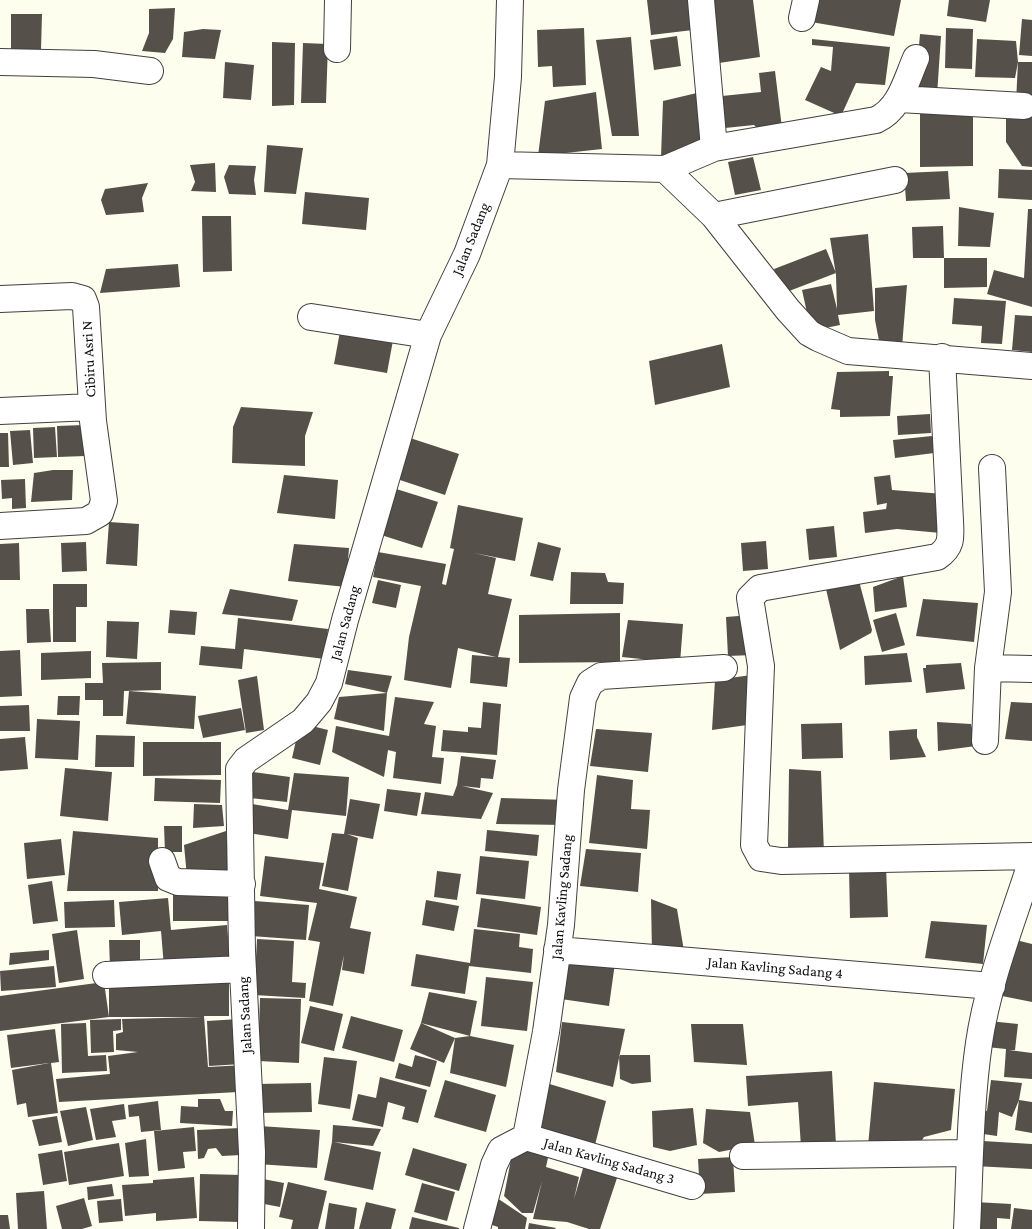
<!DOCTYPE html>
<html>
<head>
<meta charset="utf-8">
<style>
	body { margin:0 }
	canvas { display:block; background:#fefeee }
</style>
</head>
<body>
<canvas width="1032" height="1229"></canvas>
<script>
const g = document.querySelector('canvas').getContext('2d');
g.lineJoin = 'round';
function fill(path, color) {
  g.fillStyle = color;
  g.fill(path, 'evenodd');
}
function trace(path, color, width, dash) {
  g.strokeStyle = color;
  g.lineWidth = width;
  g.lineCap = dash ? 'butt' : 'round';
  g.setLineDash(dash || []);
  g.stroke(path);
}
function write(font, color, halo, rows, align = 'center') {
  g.font = font + ' "Crimson Pro",serif';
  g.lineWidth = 5;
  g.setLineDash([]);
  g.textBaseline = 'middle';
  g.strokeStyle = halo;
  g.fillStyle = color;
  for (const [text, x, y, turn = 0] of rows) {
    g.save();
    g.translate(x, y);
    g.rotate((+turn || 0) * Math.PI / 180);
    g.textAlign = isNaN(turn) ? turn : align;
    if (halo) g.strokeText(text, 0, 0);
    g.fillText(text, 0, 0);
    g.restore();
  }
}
fill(new Path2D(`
	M647 0H689L693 30 651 35Z
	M704 0H753L760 57 712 64Z
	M815 0H901L894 36 811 22Z
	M949 0H990L986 22 947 16Z
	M175 8 173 39 165 53 142 51 149 33V9Z
	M11 14H42L41 50H11Z
	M1022 19 1032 20V56L1019 55Z
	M584 28 586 85 553 87 552 66 538 67 537 30Z
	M946 28 973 29 972 69 945 68Z
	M203 29 221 30 215 59 182 57 184 32Z
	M920 34 941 36 937 95 915 93Z
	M677 36 681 66 654 70 650 40Z
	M631 37 639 136H612L596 40Z
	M812 39 890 47 885 85 856 83 841 116 805 100 821 67 831 71 833 47 812 45Z
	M977 39 1016 41 1018 62 1015 78 975 77Z
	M272 42 295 43 294 105 272 106Z
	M303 43 328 44 326 103H301Z
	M225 62 254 65 251 100 223 98Z
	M1018 62H1032V103L1016 102Z
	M775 71 782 128 760 131 754 125 725 128 722 96 761 92 759 73Z
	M596 92 602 149 538 156 545 101Z
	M701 92 706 146 661 157 663 101Z
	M973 112V166L920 167V113Z
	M1006 114 1032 115V167L1022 166 1006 142Z
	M267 145 303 148 296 194 264 192Z
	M753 157 761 190 735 195 728 162Z
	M215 163 216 192 191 191 195 182 190 165Z
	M229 165 256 166 254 180 256 195 229 194 224 177Z
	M999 169 1032 170V200L998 198Z
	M948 171 950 199 906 201 904 173Z
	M148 183 142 198 144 212 106 215 101 200 105 189Z
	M305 192 369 198 366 230 302 224Z
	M959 207 994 213 990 247 958 246Z
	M1028 209H1032V307L987 294 994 270 1024 278Z
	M202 216H231L232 271 203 272Z
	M943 226 944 258H913L912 227Z
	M868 234 874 311 838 315 840 325 811 331 802 290 831 284 837 309 836 275 830 238Z
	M826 249 836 273 784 293 774 269Z
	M944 258H987V287L944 288Z
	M178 264 180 287 100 293 106 269Z
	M907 285 902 347 880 346 875 320V288Z
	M954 298 1006 301 1002 344 981 343 982 326 952 324Z
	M1015 315 1032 316V352L1012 350Z
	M341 326 394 335 387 373 334 364Z
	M722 344 730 387 655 405 649 361Z
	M889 371V376H893L890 416 840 417V410L831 409 837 372Z
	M241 407 313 412 305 436V466L232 463 233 427Z
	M930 414 931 433 898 435 897 416Z
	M84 425 85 456 58 457 57 426Z
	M55 427 57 457 34 458 33 428Z
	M30 430 33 463 13 465 10 431Z
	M0 433H8L9 467H0Z
	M932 436 934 453 895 458 893 440Z
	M407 437 459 454 445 495 394 478Z
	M53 470H73L72 500 31 502 34 473Z
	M284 475 338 480 335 519 277 513Z
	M890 475 892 490 944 494 941 533 897 529 865 533 863 512 886 509 887 503 877 505 874 477Z
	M25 479 26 508 12 509V498L2 499 1 480Z
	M393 488 438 502 422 548 378 534Z
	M458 505 523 518 515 561 474 553 496 558 488 594 512 599 498 657 510 658 507 687 470 683 472 655 496 657 458 648 451 688 404 680 409 637 421 586 373 577 378 552 446 564 442 584 446 585 454 549 450 548Z
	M109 522 139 524 137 566 106 564Z
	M834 526 837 557 809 560 806 529Z
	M766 541 768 569 743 571 741 543Z
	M86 542 87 571 62 572 61 543Z
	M538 542 561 548 553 581 530 576Z
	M19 543 20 580H0V544Z
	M294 544 349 548 346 587 288 581Z
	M571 572 605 573 608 582 624 583 623 604H570Z
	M903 576 907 607 875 612 873 587Z
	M378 580 401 585 396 608 372 603Z
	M859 581 872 630 871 633 840 650 826 589Z
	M53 584H87V607H76V642H53Z
	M230 589 298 600 292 621 222 614Z
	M923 599 978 603 974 642 916 636Z
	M26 609H49L51 642 27 643Z
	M170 610 197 612 195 635 168 633Z
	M620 613V662L519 663V615Z
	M896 613 905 645 882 652 873 620Z
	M751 615 753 655 728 656 726 617Z
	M238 618 328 629 325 659 244 649 242 669 199 665 201 646 235 649Z
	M628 620 683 624 680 663 622 657Z
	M107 621 139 622 137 659 106 657Z
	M20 650 22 696 0 697V651Z
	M91 651V678L41 680V653Z
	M907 653 912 682 865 685 864 656Z
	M161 662V690L124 691 123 716H103V700H85V683H103L102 663Z
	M961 663 965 689 926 693 923 668H926V665Z
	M348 670 392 676 387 693 345 684Z
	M759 674 747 725 712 730 715 680Z
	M257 676 264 730 246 733 238 680Z
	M129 691 196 696 194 729 126 724Z
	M387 693 384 731 334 719 339 697Z
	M58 696H80L79 715H57Z
	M395 697 434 702 424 724 436 726 432 757 444 758 441 784 393 778 396 752 388 750 384 777 332 752 336 726 389 736Z
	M483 702 501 704 497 755 441 751 443 730 468 732V727L481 728Z
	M1011 702 1032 703V741L1005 739Z
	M29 705 30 731H0V706Z
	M241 708 245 730 203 738 198 716Z
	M37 719 80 721 78 760 35 758Z
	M937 722 971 724 976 746 938 751Z
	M300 723 328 730 320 765 292 758Z
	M842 723 843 758 802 759 801 724Z
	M596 729 652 733 648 772 590 766Z
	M917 729V737L926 757 890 760 889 731Z
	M96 735 135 736 134 767H95Z
	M25 737 28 769 0 771V739Z
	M143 742H221V775L143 776Z
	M461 756 496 760 493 779 481 778 480 788 462 786 493 793 481 819 421 814 425 792 453 796 457 785Z
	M65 768 112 772 108 821 60 816Z
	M789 769 821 771 824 853 788 847Z
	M253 772 290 777 287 802 250 798Z
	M294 773 349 777 346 816 292 810 288 839 248 833 252 804 288 810Z
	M597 775 633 780 631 809 650 810 647 849 589 843Z
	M155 778 221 780 220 803 154 801Z
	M387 789 421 793 417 816 384 811Z
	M501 798 569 800 566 825 496 824Z
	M350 799 380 804 373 839 347 834 358 838 348 891 322 886 332 833 344 834Z
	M194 804 222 805 224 826 193 828Z
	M164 826H182V852H165Z
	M487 830 539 835 537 856 485 851Z
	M73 831 158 838V891H67Z
	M226 831 230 879 187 877 184 845Z
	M61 839 65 875 27 879 24 843Z
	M586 849 641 853 638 892 580 886Z
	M265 856 324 863 319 889 357 897 350 928 371 932 364 974 342 970 344 955 333 1006 309 1001 320 942 308 940 317 903 260 896Z
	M480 856 529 861 525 899 476 894Z
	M886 866 888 917 850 918 849 868Z
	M437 871 461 874 457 900 434 897Z
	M52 881 58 921 33 924 28 885Z
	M228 889V921H173V890Z
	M168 898 171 930 227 925 230 961 164 967 161 931 122 935 119 902Z
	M481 898 541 907 537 935 477 927Z
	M651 899 677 909 685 957 652 954Z
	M114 900 115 927 65 928 64 902Z
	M426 900 459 906 454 931 422 925Z
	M254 901 309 905 306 940 251 936Z
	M931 921 987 925 983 964 925 958Z
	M474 929 520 934 519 947 533 949 531 973 469 966 465 994 411 986 416 954 470 963Z
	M77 930 84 979 59 983 52 934Z
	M257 939 294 941 292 982 306 983 305 998 254 995Z
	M109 940H140V966H110Z
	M1016 940 1032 944V1002L1002 996Z
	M49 950V960L9 965 10 953Z
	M567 956 615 963 609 1006 561 999Z
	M54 966 56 987 1 991 0 971Z
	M229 976V1016H204L208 1067 245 1065 238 1092 59 1102 56 1079 110 1074 108 1056 138 1052 116 1050V1034L123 1032 122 1019 202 1017H109V978Z
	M486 977 533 982 527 1031 481 1026Z
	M104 982 109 1017 0 1031V996Z
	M429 992 477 1001 470 1036 421 1023Z
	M260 998 301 999 299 1063 258 1061Z
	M310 1006 343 1014 334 1051 301 1043Z
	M351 1016 403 1030 394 1062 342 1048Z
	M121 1019V1030L113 1031 114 1052 91 1053 90 1020Z
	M239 1019 242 1064 209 1066 207 1021Z
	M989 1021 1018 1024 1015 1050H1009L1032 1053V1079L1004 1077 1006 1049 986 1047Z
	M562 1022 625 1029 613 1087 556 1072Z
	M86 1023 88 1056 106 1055 107 1071 62 1073 61 1024Z
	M421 1023 455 1038 444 1063 410 1049Z
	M691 1024H743L747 1065 694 1062Z
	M55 1029 59 1062 51 1063 58 1113 28 1117 26 1103 17 1105 12 1070 49 1063 11 1068 7 1035Z
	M470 1036 514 1045 506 1087 450 1073 455 1038Z
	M415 1055 437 1061 430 1087 395 1078 399 1063 412 1067Z
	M619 1055H650L651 1082 632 1084 620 1079Z
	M324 1057 357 1061 350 1109 318 1104Z
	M832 1071 836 1145 801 1147 798 1102 748 1106 746 1076Z
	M380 1077 427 1090 418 1123 402 1119 405 1107 388 1102 383 1127 352 1120 358 1094 376 1098Z
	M445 1080 496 1095 486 1132 434 1117Z
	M991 1080 1022 1083 1019 1100 1012 1117 999 1112 997 1136 976 1133 978 1110 987 1111Z
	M543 1082 606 1101 594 1149 543 1133 537 1113Z
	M874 1082 955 1089 951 1130 924 1137 915 1151 868 1146Z
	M311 1083 312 1112 258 1113 257 1084Z
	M198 1099H220L225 1111H233L232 1126 180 1123 181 1106 198 1107Z
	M1019 1100 1032 1102V1133L1015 1130Z
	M158 1101 161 1130 141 1132 139 1116 129 1117 128 1105Z
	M124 1104 126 1119 112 1121 116 1137 96 1140 90 1109Z
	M86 1107 93 1140 68 1146 60 1111Z
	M693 1108 697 1145 670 1151 653 1147 652 1111Z
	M706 1109 750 1112 755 1145 719 1152 703 1143Z
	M57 1116 62 1142 39 1146 32 1120Z
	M333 1125 381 1129 373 1146 334 1142 381 1152 373 1190 324 1180 332 1142Z
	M259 1126 320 1130 317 1168 257 1164Z
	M194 1127 196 1151 183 1152 185 1168 158 1171 154 1131Z
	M240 1128 241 1155 222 1156 216 1148 208 1149 204 1158 198 1159 197 1130Z
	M146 1139 149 1176 129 1177 125 1143Z
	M983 1141 1032 1144V1169L974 1166Z
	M119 1143 124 1176 69 1185 64 1152Z
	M413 1148 467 1164 459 1191 405 1175Z
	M513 1149 549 1153 546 1167 579 1177 574 1199 584 1165 619 1172 600 1229H589L567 1222 533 1219 542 1181 533 1213H522L504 1196Z
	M62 1150 67 1181 43 1185 38 1154Z
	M733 1157 735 1192 700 1194 698 1159Z
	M200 1174 242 1175 241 1222 199 1221Z
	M194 1177 197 1218 156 1221V1213L125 1216 122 1185 153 1183V1180Z
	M263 1179 284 1183 280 1207 259 1203Z
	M288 1182 327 1191 318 1229H291L293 1220 279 1217Z
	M422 1183 455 1192 447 1221 414 1212Z
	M112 1184 114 1196 88 1200 87 1187Z
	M44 1191 47 1229H18L16 1193Z
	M494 1196 527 1218 525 1229H498V1227L486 1223Z
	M84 1198 92 1226 82 1229H62L56 1206Z
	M121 1199 123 1221 99 1223 97 1201Z
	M366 1202 396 1209 391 1229H359Z
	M975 1202 1011 1204 1010 1219 997 1218V1229H973Z
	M329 1203 357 1208 354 1229H325Z
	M1014 1208 1032 1210V1229H1011Z
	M0 1215H8L10 1229H0Z
	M412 1217 459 1228V1229H409Z
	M529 1223 556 1228 555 1229H528Z`), '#56504a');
const minor = new Path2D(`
	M701 0 714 148
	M802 18 806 0
	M337 49 338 0
	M0 62 94 64 150 71
	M899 99 1024 106
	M500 165 665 169 714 216 788 310 809 333 818 338 848 351 1032 366
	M665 169 714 148 876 120C900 109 906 81 916 58
	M714 216 895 180
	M0 299 72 296 83 299 86 307 93 421 104 501 100 513 86 521 0 526
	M311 317 428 335
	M942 357 950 521C951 538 952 547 937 557L760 588 750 598 761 666 754 845 761 858 781 861 1032 856
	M0 411 92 407
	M988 668 1032 669
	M985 741 988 668 998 592 992 468
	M162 861 168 878 178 882 242 884
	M557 950 992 986
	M106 975 243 969
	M526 1137 692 1186
	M743 1156 969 1153
	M251 1229 252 1152 242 951 239 769 246 760 303 721 319 702 329 683 345 620 428 335 467 254 500 165 508 77 510 0
	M477 1229 494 1165 501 1150 526 1137 546 1032 561 925 571 790 583 698 590 683 601 676 724 668
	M967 1229C970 1167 970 1105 979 1043 988 981 1013 920 1032 860`);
trace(minor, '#404040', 28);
trace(minor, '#fff', 26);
write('15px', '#0d0d0d', '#fff', [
	["Jalan Sadang",471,239,-68],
	["Cibiru Asri N",89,359,-93],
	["Jalan Sadang",345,623,-75],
	["Jalan Kavling Sadang",562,897,-85],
	["Jalan Kavling Sadang 4",775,968,5],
	["Jalan Sadang",245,1015,-93],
	["Jalan Kavling Sadang 3",609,1161,16]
]);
</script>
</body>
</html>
